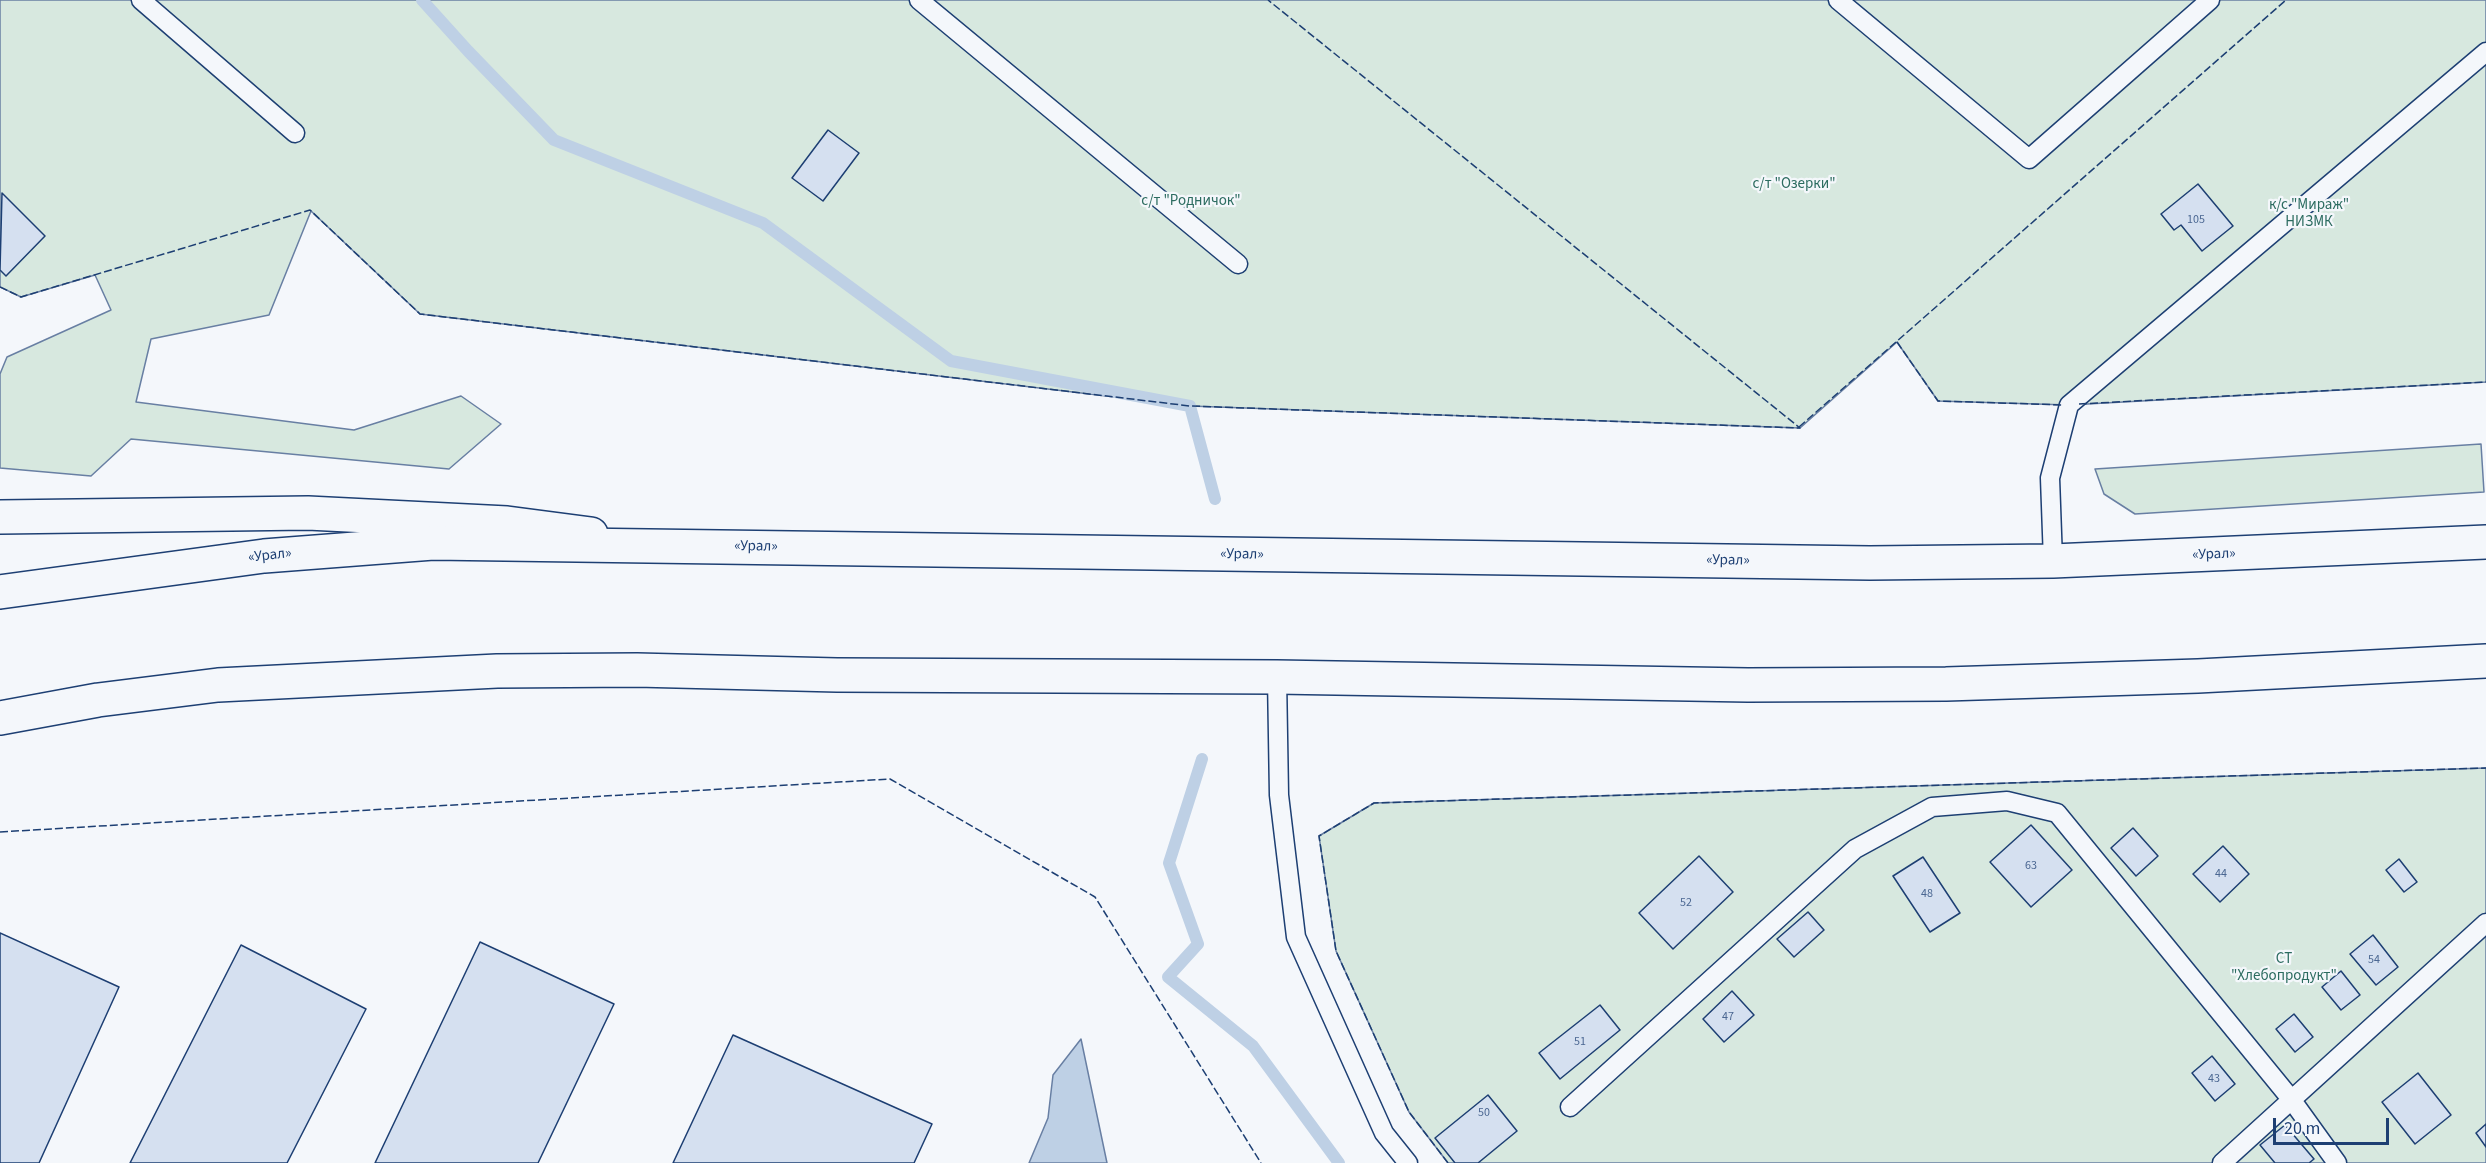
<!DOCTYPE html>
<html>
<head>
<meta charset="utf-8">
<style>
	body { margin:0 }
	#map { position:relative; width:2486px; height:1163px; overflow:hidden; background:#f4f7fb; font-family:"Source Sans 3",sans-serif }
	canvas { display:block }
	.scale { position:absolute; left:2273px; top:1118px; width:116px; height:27px; box-sizing:border-box; border:3px solid #1d3f73; border-top:0; padding-left:8px; font-size:18px; line-height:21px; white-space:nowrap; color:#1d3f73; -webkit-text-stroke:4px #f4f7fb; paint-order:stroke }
</style>
</head>
<body>
<div id="map">
<canvas width="2486" height="1163"></canvas>
<div class="scale">20 m</div>
</div>
<script>
const g = document.querySelector('canvas').getContext('2d');
g.lineJoin = 'round';
function fill(path, color) {
  g.fillStyle = color;
  g.fill(path, 'evenodd');
}
function trace(path, color, width, dash) {
  g.strokeStyle = color;
  g.lineWidth = width;
  g.lineCap = dash ? 'butt' : 'round';
  g.setLineDash(dash || []);
  g.stroke(path);
}
function write(font, color, halo, rows, align = 'center') {
  g.font = font + ' "Source Sans 3",sans-serif';
  g.lineWidth = 4.5;
  g.setLineDash([]);
  g.textBaseline = 'middle';
  g.strokeStyle = halo;
  g.fillStyle = color;
  for (const [text, x, y, turn = 0] of rows) {
    g.save();
    g.translate(x, y);
    g.rotate((+turn || 0) * Math.PI / 180);
    g.textAlign = isNaN(turn) ? turn : align;
    if (halo) g.strokeText(text, 0, 0);
    g.fillText(text, 0, 0);
    g.restore();
  }
}
const green = new Path2D(`
	M0 0H2486V382L2069 405 1938 401 1897 342 1800 428 1190 406 420 314 311 211 269 315 151 339 136 402 354 430 461 396 501 424 449 469 131 439 91 476 0 468V374L7 357 111 310 95 275 21 297 0 287Z
	M2481 444 2484 492 2135 514 2104 494 2095 469Z
	M2486 768V1163H1448L1409 1112 1336 951 1319 836 1374 803Z`);
fill(green, '#d7e8df');
trace(green, '#687fa3', 1.5);
const water = new Path2D(`
	M1081 1039 1107 1163H1029L1048 1118 1053 1075Z`);
fill(water, '#bed0e5');
trace(water, '#687fa3', 1.5);
trace(new Path2D(`
	M422 0 468 51 554 140 763 223 951 361 1190 406 1215 499
	M1202 759 1169 863 1198 944 1168 977 1253 1046 1339 1163`), '#bed0e5', 12);
const building = new Path2D(`
	M828 130 859 153 823 201 792 178Z
	M2198 184 2233 226 2202 251 2181 225 2174 230 2161 214Z
	M2 193 45 236 6 276 0 270Z
	M2031 825 2072 870 2031 907 1990 862Z
	M2133 828 2158 856 2136 876 2111 848Z
	M2223 846 2249 874 2220 902 2193 874Z
	M1699 856 1733 892 1673 949 1639 913Z
	M1923 857 1960 913 1930 932 1893 876Z
	M2399 859 2417 882 2404 892 2386 870Z
	M1808 912 1824 930 1794 957 1777 939Z
	M0 933 119 987 39 1163H0Z
	M2373 935 2398 967 2376 985 2350 954Z
	M480 942 614 1004 538 1163H375Z
	M241 945 366 1009 287 1163H130Z
	M2341 971 2360 995 2341 1010 2322 987Z
	M1732 991 1754 1015 1724 1042 1703 1019Z
	M1600 1005 1620 1030 1560 1079 1539 1053Z
	M2294 1014 2313 1037 2295 1052 2276 1029Z
	M733 1035 932 1124 914 1163H673Z
	M2212 1056 2235 1084 2215 1101 2192 1073Z
	M2418 1073 2451 1115 2415 1144 2382 1102Z
	M1488 1095 1517 1131 1478 1163H1455L1435 1138Z
	M2486 1124V1147L2476 1133Z
	M2285 1125 2314 1159 2309 1163H2275L2260 1145Z`);
fill(building, '#d5e0f0');
trace(building, '#1d3f73', 1.5);
const service = new Path2D(`
	M141 0 295 133
	M919 0 1238 264
	M1838 0 2029 159 2210 0
	M2053 561 2050 478 2069 405 2486 52
	M1277 677 1279 795 1296 937 1384 1133 1408 1163
	M1570 1107 1855 849 1932 807 2007 801 2057 813 2291 1099 2337 1163
	M2222 1163 2486 923`);
const primary = new Path2D(`
	M0 517 308 513 507 523 591 534`);
const trunk = new Path2D(`
	M0 592 264 556 433 543 1870 563 2053 561 2486 542
	M0 718 98 700 218 685 497 671 637 670 837 675 1277 677 1748 685 1946 684 2198 676 2486 661`);
trace(service, '#1d3f73', 21);
trace(primary, '#1d3f73', 36);
trace(trunk, '#1d3f73', 36);
trace(service, '#f4f7fb', 18);
trace(primary, '#f4f7fb', 33);
trace(trunk, '#f4f7fb', 33);
trace(new Path2D(`
	M0 287 21 297 310 210 420 314 1190 406 1800 428 1268 0
	M1897 342 1938 401 2064 405
	M2079 404 2486 382
	M1799 427 2286 0
	M0 832 890 779 1095 897 1261 1163
	M1448 1163 1409 1112 1336 951 1319 836 1374 803 2486 768`), '#1d3f73', 1.5, [8, 3]);
write('12px', '#4b6792', null, [
	["105",2196,220],
	["63",2031,866],
	["44",2221,874],
	["48",1927,894],
	["52",1686,903],
	["54",2374,960],
	["47",1728,1017],
	["51",1580,1042],
	["43",2214,1079],
	["50",1484,1113]
]);
write('15px', '#2c6c60', '#f4f7fb', [
	["с/т \"Озерки\"",1794,185],
	["с/т \"Родничок\"",1191,202],
	["к/с \"Мираж\"",2309,206],
	["НИЗМК",2309,223],
	["СТ",2284,960],
	["\"Хлебопродукт\"",2284,977]
]);
write('15px', '#1d3f73', '#f4f7fb', [
	["«Урал»",756,547,1],
	["«Урал»",1242,555,1],
	["«Урал»",2214,555,-2],
	["«Урал»",270,556,-6],
	["«Урал»",1728,561,1]
]);
</script>
</body>
</html>
